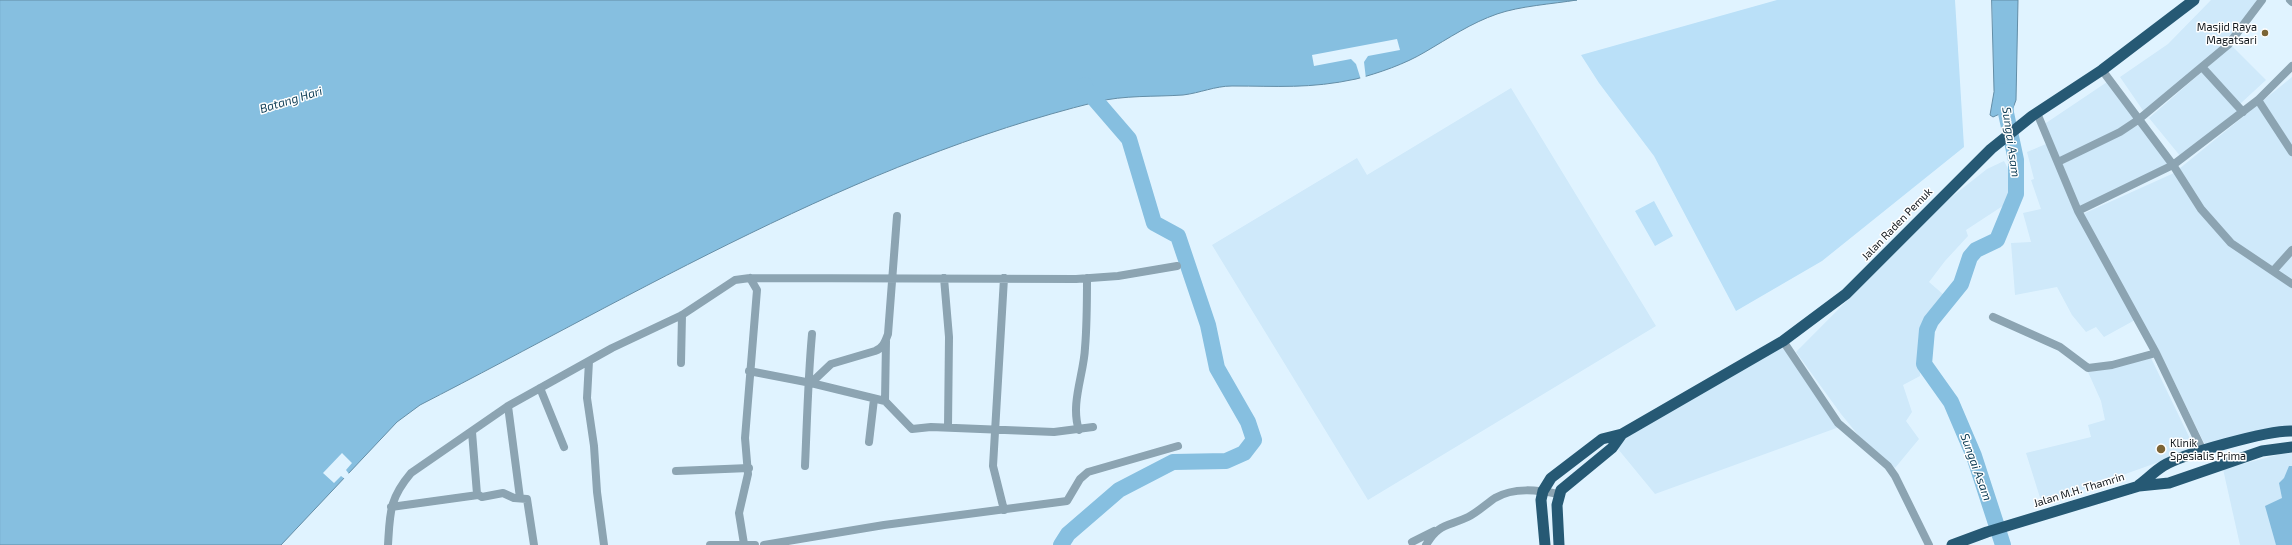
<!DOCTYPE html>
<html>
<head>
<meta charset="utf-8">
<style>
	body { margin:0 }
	canvas { display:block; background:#e0f3ff }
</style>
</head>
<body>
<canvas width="2292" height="545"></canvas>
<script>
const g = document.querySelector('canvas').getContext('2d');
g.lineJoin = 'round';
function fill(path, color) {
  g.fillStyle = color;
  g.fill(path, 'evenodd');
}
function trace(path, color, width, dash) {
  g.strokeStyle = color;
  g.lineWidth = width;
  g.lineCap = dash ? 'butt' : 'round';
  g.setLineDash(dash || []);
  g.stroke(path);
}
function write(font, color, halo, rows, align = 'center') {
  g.font = font + ' "Exo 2",sans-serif';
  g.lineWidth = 3;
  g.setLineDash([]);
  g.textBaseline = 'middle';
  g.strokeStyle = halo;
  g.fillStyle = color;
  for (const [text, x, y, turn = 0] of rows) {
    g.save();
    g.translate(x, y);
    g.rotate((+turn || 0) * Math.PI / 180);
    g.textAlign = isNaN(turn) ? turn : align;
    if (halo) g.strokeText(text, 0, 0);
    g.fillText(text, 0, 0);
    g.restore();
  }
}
fill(new Path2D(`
	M2211 0H2260L2236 35 2144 112 2120 77 2168 44Z
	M2231 45 2266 80 2240 104 2207 68Z
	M2204 70 2240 110 2181 157 2149 118Z
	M2292 77V433L2209 453 2159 351 2083 214 2174 173Z
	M2107 82 2136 120 2059 159 2043 125Z
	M1511 88 1656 326 1368 500 1212 245 1357 158 1367 175Z
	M2140 124 2171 164 2080 207 2061 165Z
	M2046 144 2135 320 2104 337 2096 327 2086 332 2072 315 2057 287 2015 295 2011 243 2031 242 2023 213 2041 209 2031 180 2034 179 2027 152Z
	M2004 161 2021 194 1966 230 1968 236 1945 261 1929 282 1952 302 1929 327 1920 365V376L1903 385 1912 412 1906 421 1919 439 1895 468 1859 436 1841 414 1796 352 1944 203 1987 169Z
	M1785 345 1842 426 1655 494 1618 449 1628 436Z
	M2151 358 2195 449 2042 504 2026 453 2091 437 2088 425 2105 420 2101 401 2088 372Z
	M2292 453V545H2240L2223 469 2281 454Z`), '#cfe9fa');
fill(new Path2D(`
	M1777 0H1955L1964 147 1822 261 1736 311 1654 156 1599 83 1581 55Z
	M1654 201 1673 236 1655 246 1635 211Z`), '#bae0f8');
fill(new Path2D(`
	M2289 466H2292V545H2276L2265 506 2282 498 2279 483 2284 478Z`), '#83bbdd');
const water = new Path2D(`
	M0 0H1577C1552 4 1520 6 1497 14 1471 23 1449 38 1425 52 1405 64 1379 73 1356 79 1310 89 1277 86 1232 86 1215 86 1200 93 1183 95 1154 97 1124 95 1096 102 854 162 640 292 420 405L397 422 281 545H0Z
	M1992 0H2018L2016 100 2013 108 1993 117 1990 115 1994 92Z`);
fill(water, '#86bfe0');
trace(water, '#638da6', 1);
fill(new Path2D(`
	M1397 39 1400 50 1368 56 1364 62 1366 79 1361 80 1356 64 1351 59 1314 66 1312 55Z
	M342 453 352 463 346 470 349 474 345 479 341 476 334 483 323 473Z`), '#e0f3ff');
trace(new Path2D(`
	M1061 545 1068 534 1119 490 1173 462 1226 461 1244 453 1254 440 1248 422 1217 368 1208 325 1178 236 1154 223 1129 139 1085 88V85
	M2003 545 1974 456 1951 402 1924 364 1927 330 1931 321 1961 284 1970 257 1976 250 1997 240 2016 194V160L2006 113 2005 91`), '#86bfe0', 16);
trace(new Path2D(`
	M2290 0 2292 2
	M2202 67 2243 112
	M2102 70 2173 165 2201 209 2231 243 2292 284
	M2258 100 2292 152
	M2037 113 2078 211 2156 353 2203 451
	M2058 162 2120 132 2138 120 2228 45 2262 0
	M2078 211 2173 165 2258 100 2292 66
	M2274 270 2292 250
	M944 278 949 337 948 427
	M1993 317 2060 347 2088 368 2112 365 2156 353
	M1783 341 1838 423 1888 466 1895 476 1929 545
	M589 361 587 398 594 446 597 492 604 545
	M681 363 682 315
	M749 371 811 383 885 401 912 429 931 427 1054 432 1093 427
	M811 383 831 364 875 351C883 348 885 342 888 334L897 216
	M540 388 564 447
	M885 401 886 341
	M508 406 520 498
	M1079 430C1070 404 1084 374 1085 348 1087 325 1087 301 1087 278
	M472 432 477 494 482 497 503 493 514 498 527 499 534 545
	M869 442 874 399
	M805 466C807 422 808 378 812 334
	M676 471 749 468
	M391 507 478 495
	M1004 510 993 466 1004 278
	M1412 542 1434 531
	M744 544 739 513 748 474 745 438 757 290 750 278
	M388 545C390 513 389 499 411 473L508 406 612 348 682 315 735 280 750 278 1076 279 1118 276 1177 266
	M710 545H755
	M764 545 884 525 1067 501 1080 479 1088 472 1178 446
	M1426 545C1439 523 1447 527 1468 517 1478 512 1486 504 1495 498 1514 487 1538 490 1558 494`), '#8ca4b2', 8);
trace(new Path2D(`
	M2139 485C2147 479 2155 471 2163 466 2182 454 2269 430 2292 431
	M1545 545 1541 500 1543 491 1551 478 1602 439 1622 434
	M1559 545 1557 505 1561 490 1612 448 1622 434 1783 341 1846 294 1991 149 2032 116 2102 70 2194 0
	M1952 545 1987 532 2139 486 2169 483 2262 451 2292 447`), '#265974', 11);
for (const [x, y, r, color] of [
	[2265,33,4,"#7c6435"],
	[2161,449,5,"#7c6435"]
]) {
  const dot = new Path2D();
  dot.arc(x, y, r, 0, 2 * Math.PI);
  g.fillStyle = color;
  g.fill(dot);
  trace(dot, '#fff', 1.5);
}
write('11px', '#12181d', '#fff', [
	["Masjid Raya",2257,27],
	["Magatsari",2257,40],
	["Klinik",2170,443,"left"],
	["Spesialis Prima",2170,456,"left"]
], 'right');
write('11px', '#12181d', '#fff', [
	["Jalan Raden Pemuk",1897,224,-46],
	["Jalan M.H. Thamrin",2079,490,-17]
]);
write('italic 12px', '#134159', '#fff', [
	["Batang Hari",291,100,-17],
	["Sungai Asam",2011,142,82],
	["Sungai Asam",1976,467,70]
]);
</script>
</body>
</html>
